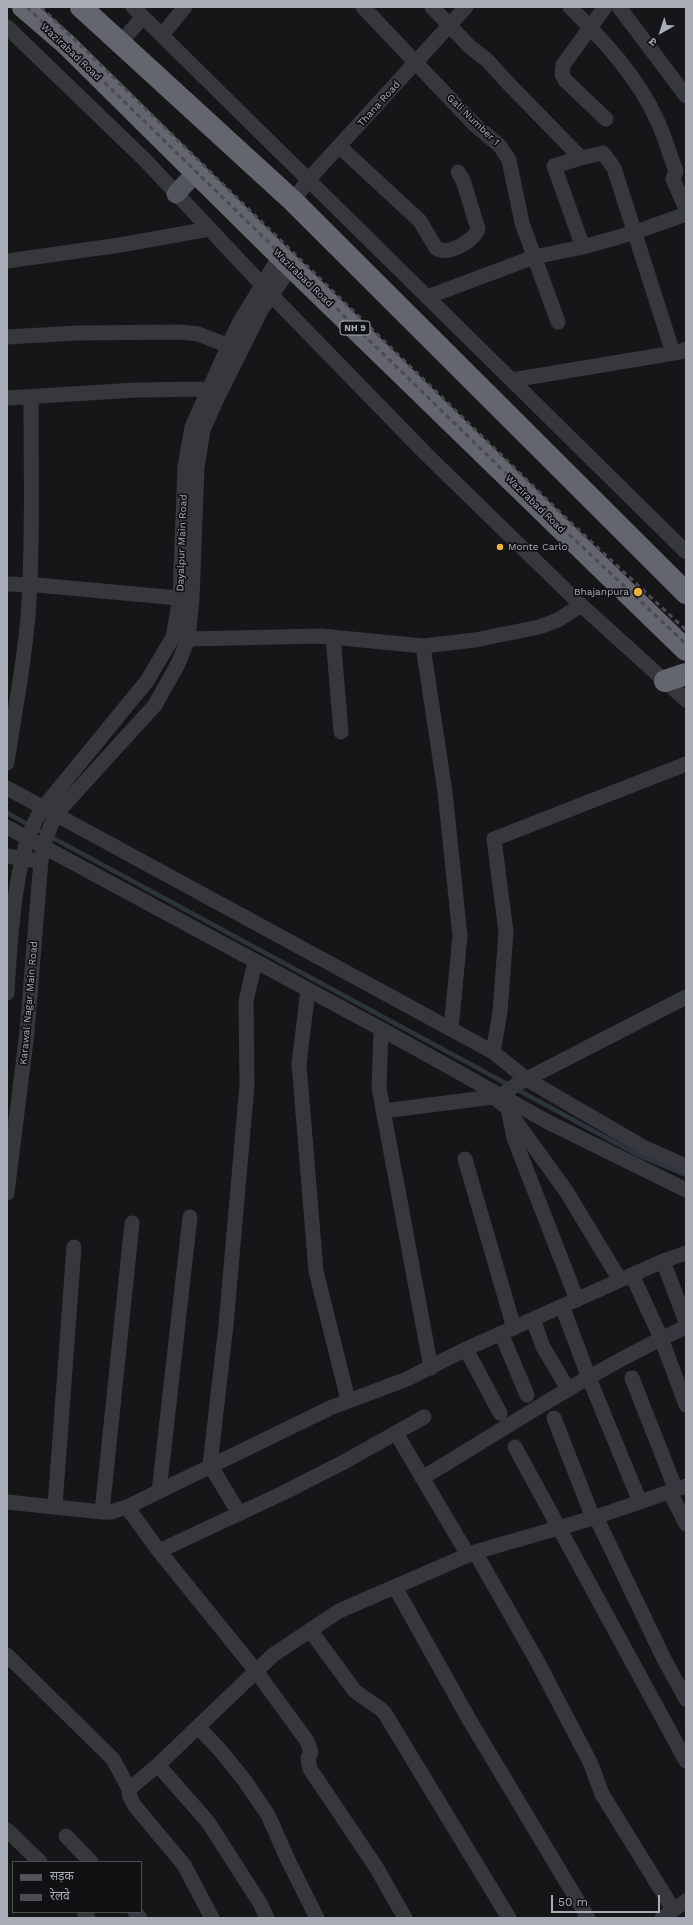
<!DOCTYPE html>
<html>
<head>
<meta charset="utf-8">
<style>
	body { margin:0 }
	#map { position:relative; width:693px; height:1925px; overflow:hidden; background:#161618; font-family:"Work Sans","Noto Sans Devanagari",sans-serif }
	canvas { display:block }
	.frame { position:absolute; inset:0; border:8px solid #a8adb8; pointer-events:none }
	.legend { position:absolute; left:12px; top:1861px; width:130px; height:52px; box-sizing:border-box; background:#111113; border:1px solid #4d4f55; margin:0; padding:5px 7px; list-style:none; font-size:12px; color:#a8adb8 }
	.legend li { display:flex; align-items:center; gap:8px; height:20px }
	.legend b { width:20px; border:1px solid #4d4f55 }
	.north { position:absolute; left:641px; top:12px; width:40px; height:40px; -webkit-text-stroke:3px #111113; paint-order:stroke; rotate:219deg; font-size:11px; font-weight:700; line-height:16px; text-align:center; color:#a8adb8 }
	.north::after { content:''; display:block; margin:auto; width:14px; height:18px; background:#a8adb8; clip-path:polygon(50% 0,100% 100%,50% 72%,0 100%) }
	.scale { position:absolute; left:551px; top:1895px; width:109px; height:18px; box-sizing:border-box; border:2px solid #a8adb8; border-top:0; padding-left:5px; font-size:12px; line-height:14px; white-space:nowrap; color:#a8adb8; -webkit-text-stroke:3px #111113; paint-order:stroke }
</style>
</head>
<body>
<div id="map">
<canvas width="693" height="1925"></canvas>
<div class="frame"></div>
<ul class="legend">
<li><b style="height:5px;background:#53555c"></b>सड़क</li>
<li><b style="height:5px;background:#4a4c52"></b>रेलवे</li>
</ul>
<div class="north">उ</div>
<div class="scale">50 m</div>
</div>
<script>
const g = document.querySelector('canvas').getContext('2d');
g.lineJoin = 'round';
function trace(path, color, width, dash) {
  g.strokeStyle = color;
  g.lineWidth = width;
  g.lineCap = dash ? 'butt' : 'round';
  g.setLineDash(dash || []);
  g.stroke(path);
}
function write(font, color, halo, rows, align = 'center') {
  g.font = font + ' "Work Sans",sans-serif';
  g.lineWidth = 3.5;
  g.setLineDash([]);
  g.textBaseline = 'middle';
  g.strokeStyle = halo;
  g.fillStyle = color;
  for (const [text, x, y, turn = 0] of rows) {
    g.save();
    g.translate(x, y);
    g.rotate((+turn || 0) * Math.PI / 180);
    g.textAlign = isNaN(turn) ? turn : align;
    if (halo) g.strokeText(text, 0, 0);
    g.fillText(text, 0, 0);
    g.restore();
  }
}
trace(new Path2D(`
	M7 813 638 1155 686 1175`), '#2c353c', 4.5);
trace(new Path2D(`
	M133 7 686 552
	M363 7 475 125 500 146 509 160 522 223 558 322
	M432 7 469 46 488 61 505 80 581 158 603 153 614 168 673 353
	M570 7C604 41 637 76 657 120 665 136 669 154 676 171L673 179 686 209
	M605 7 563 65 562 74 565 80 606 119
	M619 7 686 96
	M7 27 145 160 281 305 426 454 581 605 686 700
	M162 35 185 7
	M120 43 143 17
	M340 147 420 221 436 248C448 256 474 241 478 229L463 180 458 172
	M581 158 554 166 583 247
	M293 201 308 180 466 7
	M7 261 120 245 209 229
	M427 297 534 257 583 247 636 232 686 214
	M7 337 77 333 181 332 198 334 237 349
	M512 380 680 352 686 349
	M7 398 136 390 208 389
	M7 584 37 585 189 599
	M333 637 341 732
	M188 639 321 636 423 646 475 640 539 627 558 620 581 605
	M423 646 445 792 460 936 451 1029
	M7 763C14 714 24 666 28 616 33 544 31 471 31 398
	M7 788 493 1052 528 1080 643 1147 686 1166
	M7 827 381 1029 548 1122 686 1190
	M7 856 32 860
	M308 990 299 1064 316 1271 348 1400
	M7 993C10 945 14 846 43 808L147 681 173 637 180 598 185 466 192 427 238 325 280 256
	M381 1029 379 1088 431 1368
	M493 1052 500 1012 506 932 494 839 686 764
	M496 1099 508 1108 514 1138 577 1300
	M383 1111 493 1097 503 1094 517 1084 686 997
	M512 1116 566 1191 620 1280
	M465 1159 514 1328
	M7 1193 27 1032 41 860 46 838 55 815 155 705 178 664 188 639 192 599 197 467 203 430 214 405 261 310 291 267
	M663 1261 686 1322
	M632 1275 661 1338 686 1405
	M562 1306 589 1378 640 1502
	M533 1319 543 1347 565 1384
	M501 1333 527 1395
	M466 1349 500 1413
	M632 1378 676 1490
	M554 1418 593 1518
	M396 1433 468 1555
	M515 1447 686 1761
	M422 1478C509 1426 594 1369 686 1327
	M159 1492 190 1217
	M670 1492 686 1524
	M7 1502 102 1512H111L127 1507 330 1408 407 1379 466 1349 663 1261 686 1253
	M55 1506 74 1247
	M127 1507 159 1551 256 1671 307 1741 311 1752 308 1758 310 1769 376 1867 405 1918
	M102 1512 132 1223
	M239 1513 210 1465 226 1325 247 1085 246 1001 255 962
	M596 1517 664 1659 686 1699
	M159 1551 283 1493 344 1462 424 1417
	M475 1552 536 1659 590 1762 602 1794 673 1909
	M395 1587 470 1721 588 1918
	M310 1630 354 1690C364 1699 375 1704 384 1712L509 1918
	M7 1655 113 1759 129 1789
	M198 1727 220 1750 245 1781 268 1815 288 1860 317 1918
	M158 1765 208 1822 260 1903 267 1918
	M7 1830 40 1862
	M66 1836 91 1862
	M84 1912 88 1918
	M135 1912 140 1918
	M212 1918 184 1865 134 1805 130 1797 129 1789 158 1765 273 1655 339 1611 475 1552 593 1518 686 1486
	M662 1918 686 1901`), '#37383d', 15);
trace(new Path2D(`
	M176 194 195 173`), '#53555c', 19);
trace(new Path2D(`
	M23 7 66 44 270 246 686 650
	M81 7 293 201 686 593
	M665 681 686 674`), '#63666e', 22);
trace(new Path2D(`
	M27 7 559 525 686 644
	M41 7 566 518 686 630`), '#4a4c52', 3, [5, 4]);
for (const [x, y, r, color] of [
	[500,547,4,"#f2b134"],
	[638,592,5,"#f2b134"]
]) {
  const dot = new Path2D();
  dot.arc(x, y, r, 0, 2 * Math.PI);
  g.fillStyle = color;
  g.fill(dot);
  trace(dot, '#111113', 1.5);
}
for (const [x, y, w] of [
	[355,328,30]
]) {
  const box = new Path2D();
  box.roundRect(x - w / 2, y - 7, w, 14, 3);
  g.fillStyle = '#111113';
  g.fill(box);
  trace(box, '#a8adb8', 1);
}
write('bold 9px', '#a8adb8', null, [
	["NH 9",355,328]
]);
write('10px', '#a8adb8', '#111113', [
	["Wazirabad Road",71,52,43],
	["Thana Road",379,104,-48],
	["Gali Number 1",473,120,44],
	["Wazirabad Road",303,278,44],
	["Wazirabad Road",535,504,44],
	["Dayalpur Main Road",182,543,-88],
	["Karawal Nagar Main Road",29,1003,-85]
]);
write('10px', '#a8adb8', '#111113', [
	["Monte Carlo",508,547],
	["Bhajanpura",629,592,"right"]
], 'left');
</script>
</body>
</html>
